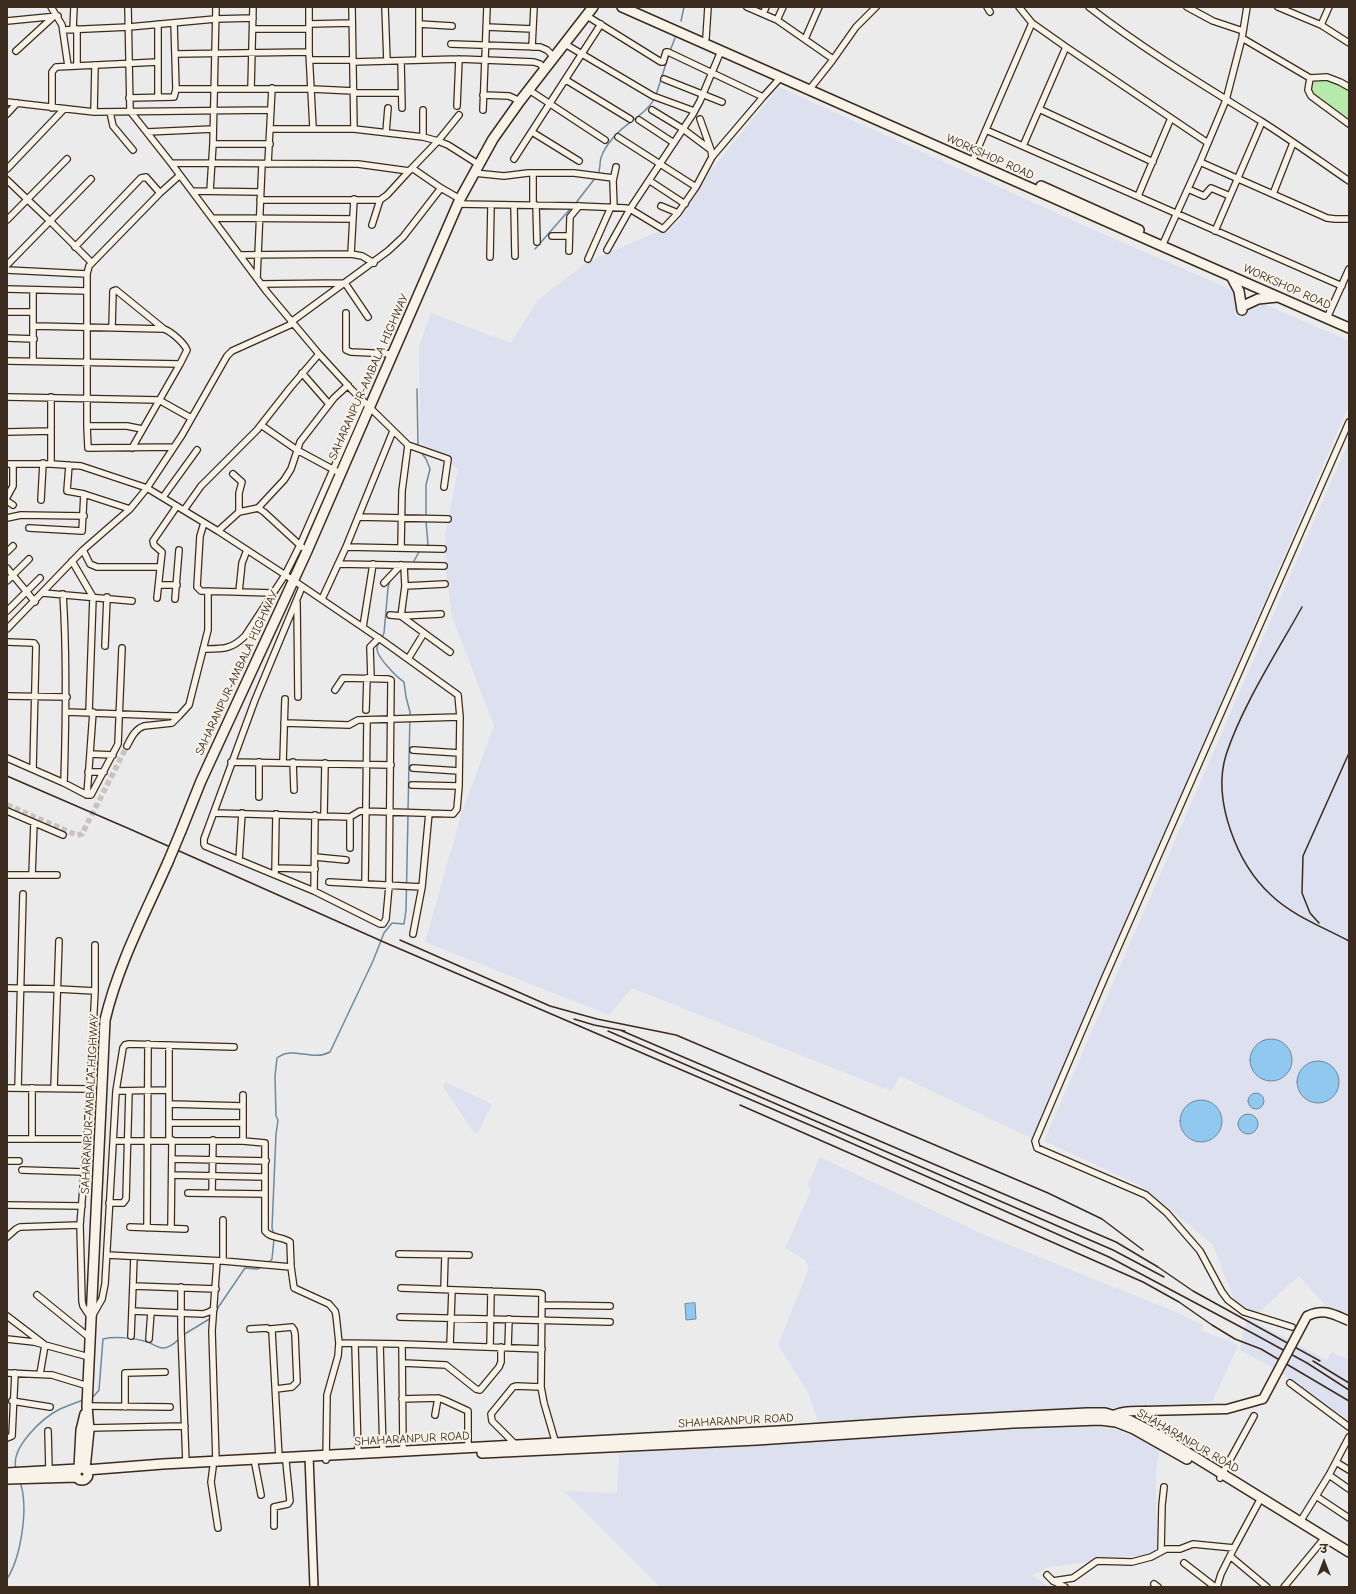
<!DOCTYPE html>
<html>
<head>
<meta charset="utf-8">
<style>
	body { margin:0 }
	#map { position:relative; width:1356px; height:1594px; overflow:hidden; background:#ebebeb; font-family:"Comic Neue","Playpen Sans Deva",sans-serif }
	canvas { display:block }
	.frame { position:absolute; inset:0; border:8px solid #3b2a1e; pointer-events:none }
	.north { position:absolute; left:1304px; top:1542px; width:40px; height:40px; -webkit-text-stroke:3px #f7f3e8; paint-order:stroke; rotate:0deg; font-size:11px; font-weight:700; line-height:16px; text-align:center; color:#3b2a1e }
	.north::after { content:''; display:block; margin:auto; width:14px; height:18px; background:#3b2a1e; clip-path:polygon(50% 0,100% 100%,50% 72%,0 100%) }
</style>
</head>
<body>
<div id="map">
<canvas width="1356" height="1594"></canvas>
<div class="frame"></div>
<div class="north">उ</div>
</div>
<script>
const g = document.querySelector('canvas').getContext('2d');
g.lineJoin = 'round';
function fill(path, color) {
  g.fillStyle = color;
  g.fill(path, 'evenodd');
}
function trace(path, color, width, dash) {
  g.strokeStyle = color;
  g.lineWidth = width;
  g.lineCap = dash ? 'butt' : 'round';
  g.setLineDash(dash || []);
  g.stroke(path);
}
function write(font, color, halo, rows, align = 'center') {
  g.font = font + ' "Comic Neue",sans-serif';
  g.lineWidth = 4;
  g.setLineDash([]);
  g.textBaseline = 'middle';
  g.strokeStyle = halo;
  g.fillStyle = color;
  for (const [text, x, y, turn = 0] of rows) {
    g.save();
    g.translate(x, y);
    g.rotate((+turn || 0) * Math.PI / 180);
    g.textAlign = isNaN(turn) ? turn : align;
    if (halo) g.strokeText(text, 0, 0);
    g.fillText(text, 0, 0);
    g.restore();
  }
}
fill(new Path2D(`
	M779 87 1085 226 1349 341V405L1033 1139 900 1076 891 1091 632 988 609 1015 425 942 462 812 494 726 452 616 446 572 445 536 458 469 420 442 419 346 431 313 511 343 537 301 587 262 678 223 712 169Z
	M1349 441V1316L1328 1308 1299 1276 1257 1314 1234 1300 1213 1245 1170 1209 1139 1185 1044 1141Z
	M446 1082 492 1104 477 1134 472 1130 443 1087Z
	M820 1157 987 1236 1171 1310 1203 1325 1202 1331 1230 1341 1238 1346 1212 1402 844 1424 818 1422 808 1392 778 1345 809 1268 805 1260 785 1248 811 1191 808 1184Z
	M1247 1318 1327 1360 1332 1352 1349 1360V1426L1304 1389 1275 1369 1240 1350Z
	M1094 1426 1113 1429 1137 1436 1160 1447 1156 1470V1512L1158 1541 1156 1551 1148 1556 1110 1557 1087 1562 1049 1567 1032 1575 1049 1587H660L564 1491 617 1493 619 1453 958 1432Z`), '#dde1ef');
fill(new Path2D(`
	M1312 79C1325 78 1338 83 1349 90V118L1315 95 1311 88Z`), '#b5eaab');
const water = new Path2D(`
	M1250 1060a21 21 0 1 1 42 0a21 21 0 1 1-42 0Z
	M1297 1082a21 21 0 1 1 42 0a21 21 0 1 1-42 0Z
	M1248 1101a8 8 0 1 1 16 0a8 8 0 1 1-16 0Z
	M1180 1121a21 21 0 1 1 42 0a21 21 0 1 1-42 0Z
	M1238 1124a10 10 0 1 1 20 0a10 10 0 1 1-20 0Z
	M695 1303 696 1319 686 1320 685 1304Z`);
fill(water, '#91c8f0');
trace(water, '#6f899c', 1);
trace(new Path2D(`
	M681 21 684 7
	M670 51 675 38
	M656 95 669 54
	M598 174C601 168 599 161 602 155 604 150 608 144 612 139 624 123 645 116 655 98
	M575 204 596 177
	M535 249 571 208
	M417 389 418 446
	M421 452 426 459 430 469 426 485V517
	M426 521 428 545 426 546
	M414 561 420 550
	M382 638 384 633 388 588 390 580
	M380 641C379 643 378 645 377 647 375 656 397 677 404 682L406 697 410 712 408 811
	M274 1235 272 1228 276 1134 278 1120 276 1116 275 1076 277 1058C293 1045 311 1062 330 1052L373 961 384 933 392 923 404 924 406 910 408 815
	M268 1263 272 1259 274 1239
	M215 1312 245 1268 257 1269 264 1266
	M183 1335 211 1318
	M90 1397 94 1396 99 1390 103 1339C116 1336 135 1338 148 1342 153 1344 157 1348 163 1348 169 1348 175 1343 179 1339
	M16 1469C10 1448 42 1418 60 1409 67 1406 75 1403 83 1400
	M7 1579C21 1557 29 1507 20 1482`), '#6f899c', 1.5);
trace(new Path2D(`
	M7 805 72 833 77 835 82 834 127 746`), '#c8c4c2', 5.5, [5.5, 3]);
const minor = new Path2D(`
	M51 7 62 25 68 66
	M128 7 130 111 171 163 267 292 319 354 352 390 408 445 448 459 444 487
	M309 7V52L313 128
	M352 7 354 129
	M385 7 387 61
	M419 7V60
	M747 7 777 20 833 59
	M987 7 990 12
	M1019 7 1032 23 1066 47 1208 143
	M1089 7C1143 49 1203 85 1261 121 1291 140 1320 161 1349 181
	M1187 7 1213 21 1243 31
	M1278 7 1321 25 1349 43
	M763 14 766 7
	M587 16 661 62H663L666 52H668L763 97
	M777 20 783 7
	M7 21 58 16
	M158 24V97
	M309 24 352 23
	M419 24 452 26
	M1321 25 1329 7
	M486 27 533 29
	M73 29 74 7
	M77 29V66
	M253 29H309
	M63 30 129 27 215 19 253 18
	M706 38 708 7
	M1242 38 1310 78 1327 77 1340 82 1349 87
	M805 39 819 7
	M451 44 540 47 547 50 554 57
	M565 44 653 96 694 111
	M532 47 534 7
	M16 51 52 18
	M175 54 309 52
	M310 60H353
	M401 61 402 108
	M353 62 459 59 534 62 540 64 545 69
	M1310 78 1308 90 1311 96 1349 124
	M664 79 722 102
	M566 80 630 119
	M176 89H312L354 91
	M251 89 253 7
	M529 90 605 140
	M809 90 832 61 856 27 876 7
	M354 93H401
	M483 95 509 96 520 101
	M129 98 174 97 176 89 174 23
	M7 102 94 112 271 110
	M457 106 459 59
	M52 108V72L56 67 158 62
	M1039 109 1153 162
	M483 110 487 7
	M652 110 683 129 711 150 712 157
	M94 112 95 65
	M110 112 113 126 133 150
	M7 114 17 103
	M700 119 711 150
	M639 120 674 143
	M270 129H354L423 137 438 141 448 145 478 164
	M986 130 1342 286
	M147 132 213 129
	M386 132 388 108
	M532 132 579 161
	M423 137V110
	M618 137 696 187
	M213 144H270
	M1023 146 1066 47
	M514 159 601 24
	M972 162 1032 23
	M1200 162 1327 218 1335 219H1349
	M171 163 358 164 409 171 412 168 441 188 460 199
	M268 164 272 88
	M412 168 438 141 459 115
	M7 169 64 109
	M474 173 504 176 528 173H574L613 178
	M533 173V205
	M7 180 50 221 92 263
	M650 181 685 204
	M1188 189 1204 196 1211 188 1230 196
	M192 191 260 192
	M210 191 213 144 216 7
	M1273 194 1293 143
	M1138 196 1171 118
	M260 200H380
	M458 204 577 206 625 208 630 209 663 229 678 213 696 187 712 157 763 97 781 77
	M514 205 515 256
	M536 205 537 242
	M661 206 678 213
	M614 207 613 181 616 167
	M213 218 353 219
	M7 220 67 159
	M372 225 380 200 387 195 409 171
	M1215 231 1262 122
	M552 236H569
	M1162 246 1200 162 1226 100 1242 38 1247 7
	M75 247 141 178 146 177 160 193
	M607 250 630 209 693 114 700 101 721 51
	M569 251 570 217 579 206
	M351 254 354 199
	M240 255 351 254 362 256 374 263
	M490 257 491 205
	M588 259 611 207
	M7 265 91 179
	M7 270 87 274
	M257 278 262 164
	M261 284 345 283 368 317
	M7 289 87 291
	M33 290V361
	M7 312H33
	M346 313V350L351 352 393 354
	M1327 318 1349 269
	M291 322 388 251 403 237 441 188
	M34 326 164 329
	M112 328 113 291 116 290 164 329C172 332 184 343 187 350L180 364 132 448
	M7 338 34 339
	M7 361 180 364
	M302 373 329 404
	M7 397 159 400 191 418
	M51 397V464
	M261 425 297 450 336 471
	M87 426H127L142 429
	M7 432 51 431
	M174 447 88 448 87 426V274L89 266 160 193 180 175
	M7 464H51L81 466 147 488 218 531 293 580 383 641 458 695 460 717 459 786 457 809 453 814 360 811 350 817 214 813
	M69 465 67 491 84 494 130 509
	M233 474 242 482 239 493V512
	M7 497 13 486V464
	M163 497 197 450
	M41 500 43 463
	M7 501 13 505
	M258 508 264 512 302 547
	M184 510 201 486 257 430 290 388 319 354
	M358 517 448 519
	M7 518 21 515 84 516
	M204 523 200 536 197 587 201 591 239 592 242 563 247 550
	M29 528 82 531 84 494
	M218 531 239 512 258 508 284 480 291 469 300 442 334 398 348 385
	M346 547 443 549
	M401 548 402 491 408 445
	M83 550 90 564 97 567H159
	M7 552 13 546
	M72 561 93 597 89 712
	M338 564 444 566
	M404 566 405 586 401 616 450 652
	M7 568 35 602
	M7 581 29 559
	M384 583 401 565
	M159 585H177
	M405 586 445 584
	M302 587 255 700 204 839V844L205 846 314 891 380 924H383L386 919 389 886 391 682V680L388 679 343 678 335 690
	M239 592 272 593
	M43 593 132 601
	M63 594C67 657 66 720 64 783
	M157 598 162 552 154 545 153 541 177 506
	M175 599 179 550
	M322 599 346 547 393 431
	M297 603 298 697
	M7 611 40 578
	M390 615 401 616 441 614
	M363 627 373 564
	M7 629 83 550 130 509 147 488 182 435 227 356 232 351 292 324
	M7 642 34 643 36 646 33 769
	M105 646 107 597
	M203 649C222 649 231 650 245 636L285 575 300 545 363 401
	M408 659 424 633
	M371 678 370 647 379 638
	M7 696 67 697
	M366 710 367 678
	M66 712 171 716H179L189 705 208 630V591
	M284 723 349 725 358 720 460 717
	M127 746C131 738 135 729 144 726L172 723 179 716
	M413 750 459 753
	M90 754 113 755
	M7 758 64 783 87 795H91L118 744 122 648
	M231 762 391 765
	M283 762 285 699
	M293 762 294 790
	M413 768 459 771
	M88 772H104
	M412 785 459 786
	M87 795 93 712
	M259 797V762
	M7 811 63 835
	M324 815 325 763
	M350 848V817
	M315 857 346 860
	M239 860 242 813
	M275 868 315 869
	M275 874 276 814
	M7 875H57
	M32 875 34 823
	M329 882 422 887
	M365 884 367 720
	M314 891 315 815
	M413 934 422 887 429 813
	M95 945V991L87 1139 80 1225 82 1301 83 1306 91 1318 102 1299 105 1284 116 1091 123 1048 125 1045 129 1044 234 1047
	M7 988 58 989 95 991
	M7 1088 89 1089
	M18 1088 23 894
	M54 1088 59 941
	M116 1091 169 1090
	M169 1104 243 1106
	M169 1123H243
	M7 1139H87
	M32 1139V1088
	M169 1140V1045
	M114 1141H243L265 1143V1231C271 1239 282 1236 290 1242L291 1267 294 1288 329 1304 335 1311 336 1315 339 1343 338 1356 327 1395 326 1460
	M243 1141V1095
	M172 1159 266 1161
	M7 1161H19
	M22 1170 84 1172
	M172 1175 265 1177
	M188 1193 265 1194
	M212 1193 213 1140
	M109 1203H123L126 1199 129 1091
	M7 1205 82 1206
	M223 1220V1261
	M130 1227 185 1229
	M147 1228 148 1044
	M171 1228 172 1140
	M7 1237 16 1229 20 1227 80 1225
	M399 1254 469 1255
	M107 1255 223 1261 291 1267
	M133 1286 216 1289
	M181 1287V1330L186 1463
	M401 1288 539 1293 542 1294 541 1387 544 1403 556 1444
	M444 1289 445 1255
	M37 1295 90 1338
	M543 1305 610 1306
	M132 1311 203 1314 209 1312 214 1309
	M7 1316 45 1345 40 1374
	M400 1317 610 1322
	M1292 1327 1244 1312 1228 1300 1222 1292 1200 1251 1167 1213 1146 1195 1037 1148 1035 1141 1105 977 1349 422
	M250 1329 267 1328 272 1331 279 1458
	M271 1329 292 1327 294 1330 295 1334 297 1382 292 1387 276 1389
	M131 1336 134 1257
	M7 1339 34 1342 89 1357
	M149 1339 151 1312
	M339 1343 402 1344 542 1349
	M355 1344 358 1453
	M380 1344 383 1452
	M402 1344 403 1451
	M450 1345 452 1290
	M490 1347 491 1291
	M508 1347 509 1319
	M403 1363 446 1365 476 1389 480 1390 499 1367 501 1362V1347
	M7 1373 52 1375 88 1386
	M1290 1383 1349 1427
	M402 1399 438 1398
	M12 1401 50 1407
	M87 1406 170 1407
	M125 1407V1373L165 1372
	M435 1415 438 1398 444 1400 468 1411V1448
	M89 1428 185 1426
	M48 1431 49 1470
	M7 1438 12 1436 15 1373
	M516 1445 492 1421 491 1414 513 1387 516 1386 541 1387
	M216 1461 212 1331 217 1261
	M1336 1462 1349 1470
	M255 1464 261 1495
	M213 1467 211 1482 218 1528
	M1329 1475 1349 1489
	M1220 1478 1254 1416
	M1316 1496 1349 1518
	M1300 1522 1329 1475 1349 1437
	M274 1526V1507L288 1504 290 1501 286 1462
	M1161 1551 1162 1505 1164 1487
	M1230 1556 1267 1587
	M1184 1563 1215 1587
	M1047 1575 1053 1581 1065 1587
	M1053 1581 1073 1578 1097 1561 1132 1562 1151 1557 1166 1549H1180L1193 1544 1234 1548
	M1154 1584 1158 1587
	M1217 1587 1221 1574 1234 1548 1261 1498
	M1284 1587 1322 1541`);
const tertiary = new Path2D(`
	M309 1456 314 1587`);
const secondary = new Path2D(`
	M1111 1417C1119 1410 1134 1411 1145 1411`);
const primary = new Path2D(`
	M622 7 1162 246 1349 328
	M1041 186 1139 230
	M1231 276 1239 291 1242 310
	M1243 306 1258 299 1277 297
	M181 831 201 781 307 551 460 199 493 139 520 101 593 7
	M482 1453 757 1440 1013 1423 1100 1420 1116 1422 1134 1429 1187 1459
	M79 1468 81 1430 85 1414
	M76 1474a6 6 0 1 1 12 0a6 6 0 1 1-12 0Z
	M85 1469 89 1430 87 1406 105 1020C118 965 145 914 168 862
	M86 1470 163 1464 779 1431 913 1422 1087 1413H1105L1129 1420 1164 1438 1349 1552
	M7 1473 78 1469
	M7 1479 77 1477`);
trace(minor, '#3b2a1e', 8);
trace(tertiary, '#3b2a1e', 10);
trace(secondary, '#3b2a1e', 11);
trace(primary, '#3b2a1e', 12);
trace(minor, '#f7f3e8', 5.5);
trace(tertiary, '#f7f3e8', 7);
trace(secondary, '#f7f3e8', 8);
trace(primary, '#f7f3e8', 9);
trace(new Path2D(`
	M1302 607C1277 652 1242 706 1226 755 1212 800 1237 864 1271 895 1293 916 1323 927 1349 941
	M7 776 132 830 386 943 833 1135 1109 1257 1254 1334 1307 1363 1349 1390
	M1319 923 1310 913 1302 893 1303 856 1349 753
	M400 940 550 1006 597 1019 676 1035 1048 1193 1102 1219 1143 1250
	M574 1019 594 1025 625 1031
	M620 1030 1116 1242 1158 1267 1193 1291 1320 1361
	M608 1031 1113 1250 1164 1277
	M740 1105 1143 1282 1179 1302 1212 1325 1235 1339 1261 1349 1349 1401
	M1313 1361 1349 1383`), '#3b2a1e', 1.5);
const secondaryBridge = new Path2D(`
	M1145 1411 1227 1409 1263 1399 1307 1316C1324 1308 1333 1314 1349 1321`);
const primaryBridge = new Path2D(`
	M168 862 181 831`);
trace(secondaryBridge, '#3b2a1e', 11, []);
trace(primaryBridge, '#3b2a1e', 12, []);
trace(secondaryBridge, '#f7f3e8', 8);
trace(primaryBridge, '#f7f3e8', 9);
write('12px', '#3b2a1e', '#f7f3e8', [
	["WORKSHOP ROAD",990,157,24],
	["WORKSHOP ROAD",1287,287,24],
	["SAHARANPUR-AMBALA HIGHWAY",369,377,-66],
	["SAHARANPUR-AMBALA HIGHWAY",237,673,-65],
	["SAHARANPUR-AMBALA HIGHWAY",90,1104,-87],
	["SHAHARANPUR ROAD",736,1421,-3],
	["SHAHARANPUR ROAD",412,1439,-3],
	["SHAHARANPUR ROAD",1188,1441,30]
]);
</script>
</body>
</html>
